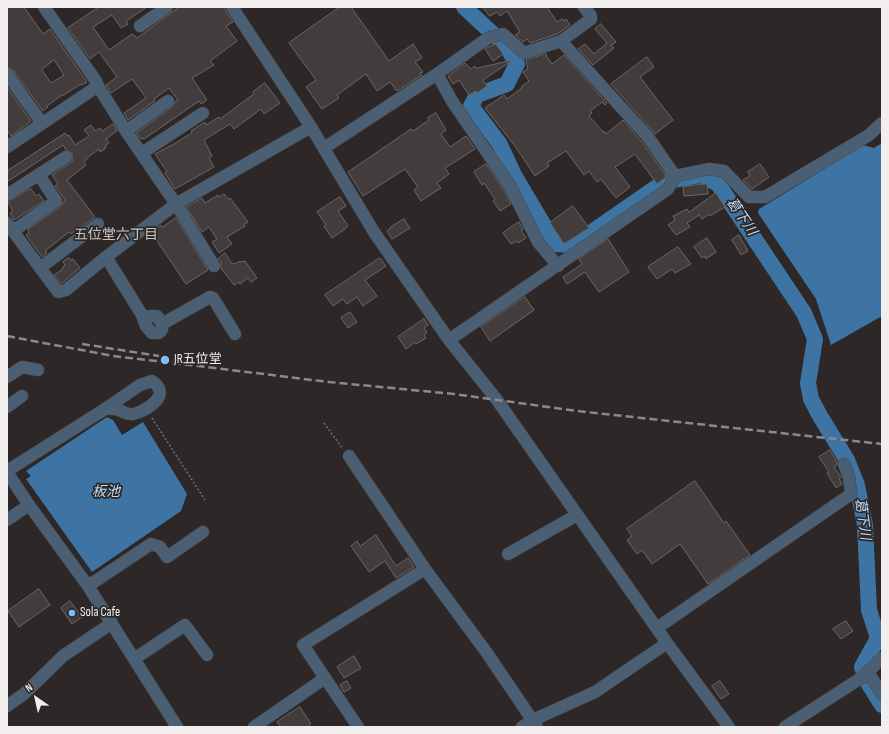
<!DOCTYPE html>
<html>
<head>
<meta charset="utf-8">
<style>
	body { margin:0 }
	#map { position:relative; width:889px; height:734px; overflow:hidden; background:#2d2827; font-family:"Sofia Sans Condensed",sans-serif }
	canvas { display:block }
	.frame { position:absolute; inset:0; border:8px solid #f1eeed; pointer-events:none }
	.north { position:absolute; left:16px; top:678px; width:40px; height:40px; -webkit-text-stroke:3px #2d2827; paint-order:stroke; rotate:326deg; font-size:11px; font-weight:700; line-height:16px; text-align:center; color:#f1eeed }
	.north::after { content:''; display:block; margin:auto; width:14px; height:18px; background:#f1eeed; clip-path:polygon(50% 0,100% 100%,50% 72%,0 100%) }
</style>
</head>
<body>
<div id="map">
<canvas width="889" height="734"></canvas>
<div class="frame"></div>
<div class="north">N</div>
</div>
<script>
const g = document.querySelector('canvas').getContext('2d');
g.lineJoin = 'round';
function fill(path, color) {
  g.fillStyle = color;
  g.fill(path, 'evenodd');
}
function trace(path, color, width, dash) {
  g.strokeStyle = color;
  g.lineWidth = width;
  g.lineCap = dash ? 'butt' : 'round';
  g.setLineDash(dash || []);
  g.stroke(path);
}
function write(font, color, halo, rows, align = 'center') {
  g.font = font + ' "Sofia Sans Condensed","Noto Sans JP",sans-serif';
  g.lineWidth = 3.5;
  g.setLineDash([]);
  g.textBaseline = 'middle';
  g.strokeStyle = halo;
  g.fillStyle = color;
  for (const [text, x, y, turn = 0] of rows) {
    g.save();
    g.translate(x, y);
    g.rotate((+turn || 0) * Math.PI / 180);
    g.textAlign = isNaN(turn) ? turn : align;
    if (halo) g.strokeText(text, 0, 0);
    g.fillText(text, 0, 0);
    g.restore();
  }
}
fill(new Path2D(`
	M882 143V316L831 345 816 299 758 213 759 209 863 145 874 148Z
	M107 417 113 420 122 435 143 422 187 494 181 511 92 572 26 479 31 476 26 471Z`), '#3e74a3');
trace(new Path2D(`
	M464 7 507 47 517 64 507 84 477 95 471 106 499 143 514 175 555 244 573 245 664 182 701 175 718 184 804 313 815 339 808 383 811 399 820 416 847 460 857 485 865 525 869 610 878 638 862 667 867 681 882 705`), '#3e74a3', 16);
const building = new Path2D(`
	M7 7H24L43 34 50 29 87 82 82 85 81 84 62 96V95L47 106 48 107 43 111 13 70 7 67ZM54 60 64 75 51 83 42 70Z
	M99 7H147L126 21 128 24 121 28 112 15 93 27 109 50 132 34 137 38 179 7H223L233 22 226 26 237 41 210 61 214 65 192 78 207 100 201 104 199 101 144 139 143 138 141 139 136 133 172 107 175 102 178 100 169 88 154 99 155 101 128 120 124 113 146 98 132 79 111 93 106 85 117 77 99 52 90 59 68 28Z
	M340 7H351L389 61 413 44 422 58 415 62 423 72 420 73 422 75 397 91 390 82 377 91 366 74 337 95 339 98 322 109 306 87 316 80 289 43Z
	M483 7H547L557 22 562 19 564 21 566 19 570 25 557 34 530 43 527 39 523 42 515 35 520 32 507 11 500 16 497 12 490 16Z
	M601 24 616 42 611 45 614 48 593 65 578 49 585 44 594 54 607 43 595 29Z
	M496 44 503 54 493 61 485 49Z
	M546 54 547 57 552 64 564 55 607 103 605 105 602 102 590 111 592 113 589 116 603 132 604 131 606 134 623 120 642 142 666 176 665 178 657 184 635 154 615 167 630 187 616 198 601 179 597 182 589 171 584 175 566 151 547 163 549 166 535 176 515 146 485 108 504 95 507 99 522 88 521 87 529 81 523 72 528 69 526 60Z
	M647 57 654 67 640 77 673 120 655 134 611 84Z
	M513 60 483 80 487 86 477 93 476 91 469 95 459 80 453 84 448 76 465 63 471 69 475 66 476 68Z
	M265 83 280 103 264 114 261 109 234 129 230 124 204 140 212 156 209 158 214 167 175 189 165 173 167 172 155 154 174 144 190 134 192 132 191 131 205 122 206 125 219 117 220 119 254 94 253 92Z
	M7 87 31 121 11 136 7 130Z
	M436 113 446 130 441 134 450 147 466 136 475 149 445 168 449 174 437 183 441 188 421 201 414 190 418 187 405 169 363 196 348 172 411 129 413 131 429 120 428 118Z
	M113 124 117 131 106 139 109 143 105 146 106 148 100 152 99 149 86 159V160L84 162 86 165 67 180 95 217 76 231V230L71 234 69 232 45 251 47 253 42 257 26 235 29 233 28 229 60 207 65 200 55 186 58 184 52 175 70 163 73 160 72 153 66 150 63 145 7 182V171L65 133 67 136 69 135 75 145 89 136 84 130 91 125 95 131 100 128 102 131Z
	M486 164 504 190 511 204 500 211 493 201 495 199 484 183 482 185 474 172Z
	M760 164 769 177 752 189 743 180 750 176 748 172Z
	M707 184 708 194 684 196 683 187Z
	M31 189 36 196 39 194 44 201 14 220 10 213 13 211 8 202Z
	M716 193 725 207 710 216 709 214 702 219 699 215 687 223 690 227 676 235 668 225 675 220 673 216 687 209 689 212Z
	M224 194 228 199 230 198 248 222 244 224 245 226 227 237 232 244 219 253 212 242 217 239 209 227 202 232 186 207 202 198 205 203 218 195 219 197Z
	M340 197 346 206 338 211 348 226 345 228V229L332 238 324 226 326 225 317 212Z
	M573 206 589 228 564 244 550 223Z
	M176 218 208 270 186 284 151 232 161 225 162 227Z
	M404 219 410 228 392 239 387 231 390 229V228Z
	M519 222 523 229 521 230 526 238 518 243 517 241 511 244 503 233Z
	M739 235 748 251 741 255 732 240Z
	M707 238 716 252 706 259 705 256 702 258 694 247Z
	M608 239 629 272 599 292 585 272 567 284 563 277 582 264 579 259Z
	M678 247 691 264 675 273 672 269 657 279 648 267Z
	M225 253 232 264 234 263 235 264 240 261 241 262 245 261 257 278 251 282 248 278 240 284 239 282 234 285 221 268V262L218 259Z
	M69 258 71 260 73 259 80 268 61 284 54 275 63 269 62 268 65 265 63 262Z
	M380 258 386 266 365 280 377 296 363 306 357 297 347 304 343 299 333 306 325 295Z
	M525 297 534 310 490 341 481 327Z
	M350 312 357 322 348 328 341 318Z
	M424 319 428 325 424 328 427 333 424 335 426 338 416 344 415 342 406 349 398 337Z
	M830 450 837 462V465L834 467 841 477 839 478 842 484 836 488 827 473 829 472 819 457Z
	M695 481 724 523 726 521 750 555 708 584 680 544 652 564 642 550 637 554 627 540 632 536 627 529Z
	M376 535 396 566 408 558 414 567 396 578 385 561 369 572 351 546 357 541 360 546Z
	M39 589 50 605 19 627 8 611Z
	M70 601 82 617 72 624 61 608Z
	M846 621 853 631 841 639 833 629Z
	M354 656 361 668 344 678 337 667Z
	M347 681 351 688 344 692 340 685Z
	M720 681 729 694 721 699 712 686Z
	M300 707 311 724 307 727H281L277 722Z`);
fill(building, '#423d3c');
trace(building, '#6c6665', 1);
const minor = new Path2D(`
	M232 7 311 127 374 232 449 340 497 400 667 643 729 727
	M140 26 167 7
	M561 41 648 137 675 176
	M7 74 42 123
	M437 74 452 101 510 186 538 242 558 266
	M98 86 126 131 176 204 214 266
	M126 131 168 101
	M7 147 98 86 96 81 44 7
	M324 148 437 74 488 38 503 34 524 53 561 41 591 19V16L584 7
	M142 153 203 113
	M7 195 66 157
	M7 223 58 292 66 290 106 257 176 204 311 127
	M13 231 56 201 39 175
	M106 257 142 315
	M40 268 98 224
	M142 315 148 317 151 316H157L162 324V330L159 333H152L146 326Z
	M162 324 210 297 213 298 235 334
	M449 340 668 189 675 176 709 169 724 171 749 197H765L869 135 882 123
	M7 377 22 367 38 370
	M7 407 22 396
	M349 456 425 569 487 653 537 727
	M7 471 105 409 140 385 152 381C169 393 155 404 142 411 138 412 134 415 130 414 126 414 122 411 118 410 114 408 109 409 105 409
	M7 472 29 505 88 586 177 727
	M7 520 29 505
	M508 554 577 515
	M88 586 151 544 160 547 167 557 203 532
	M657 628 851 494 849 478 844 464
	M134 659 185 625 207 655
	M868 672 882 694
	M7 706 24 694 63 656 112 623
	M254 727 325 678
	M358 727 303 645 425 569
	M522 727 533 720 595 692 667 643
	M785 727 864 676 882 658`);
trace(minor, '#484443', 13);
trace(new Path2D(`
	M152 418 205 500
	M324 423 343 449`), '#726e6d', 1.5, [2, 2]);
trace(minor, '#4a5f74', 12);
trace(new Path2D(`
	M7 336 113 356 165 362 329 382 454 394 577 411 882 444
	M82 344 159 356`), '#8d8988', 2.5, [8, 4]);
for (const [x, y, r, color] of [
	[165,360,5,"#7cbef9"],
	[72,613,4,"#7cbef9"]
]) {
  const dot = new Path2D();
  dot.arc(x, y, r, 0, 2 * Math.PI);
  g.fillStyle = color;
  g.fill(dot);
  trace(dot, '#2d2827', 1.5);
}
write('13px', '#f1eeed', '#2d2827', [
	["JR五位堂",174,360],
	["Sola Cafe",80,613]
], 'left');
write('italic 14px', '#bfdcf8', '#2d2827', [
	["葛下川",741,217,56],
	["板池",106,492],
	["葛下川",862,519,82]
]);
write('14px', '#cac3c3', '#2d2827', [
	["五位堂六丁目",116,235]
]);
</script>
</body>
</html>
